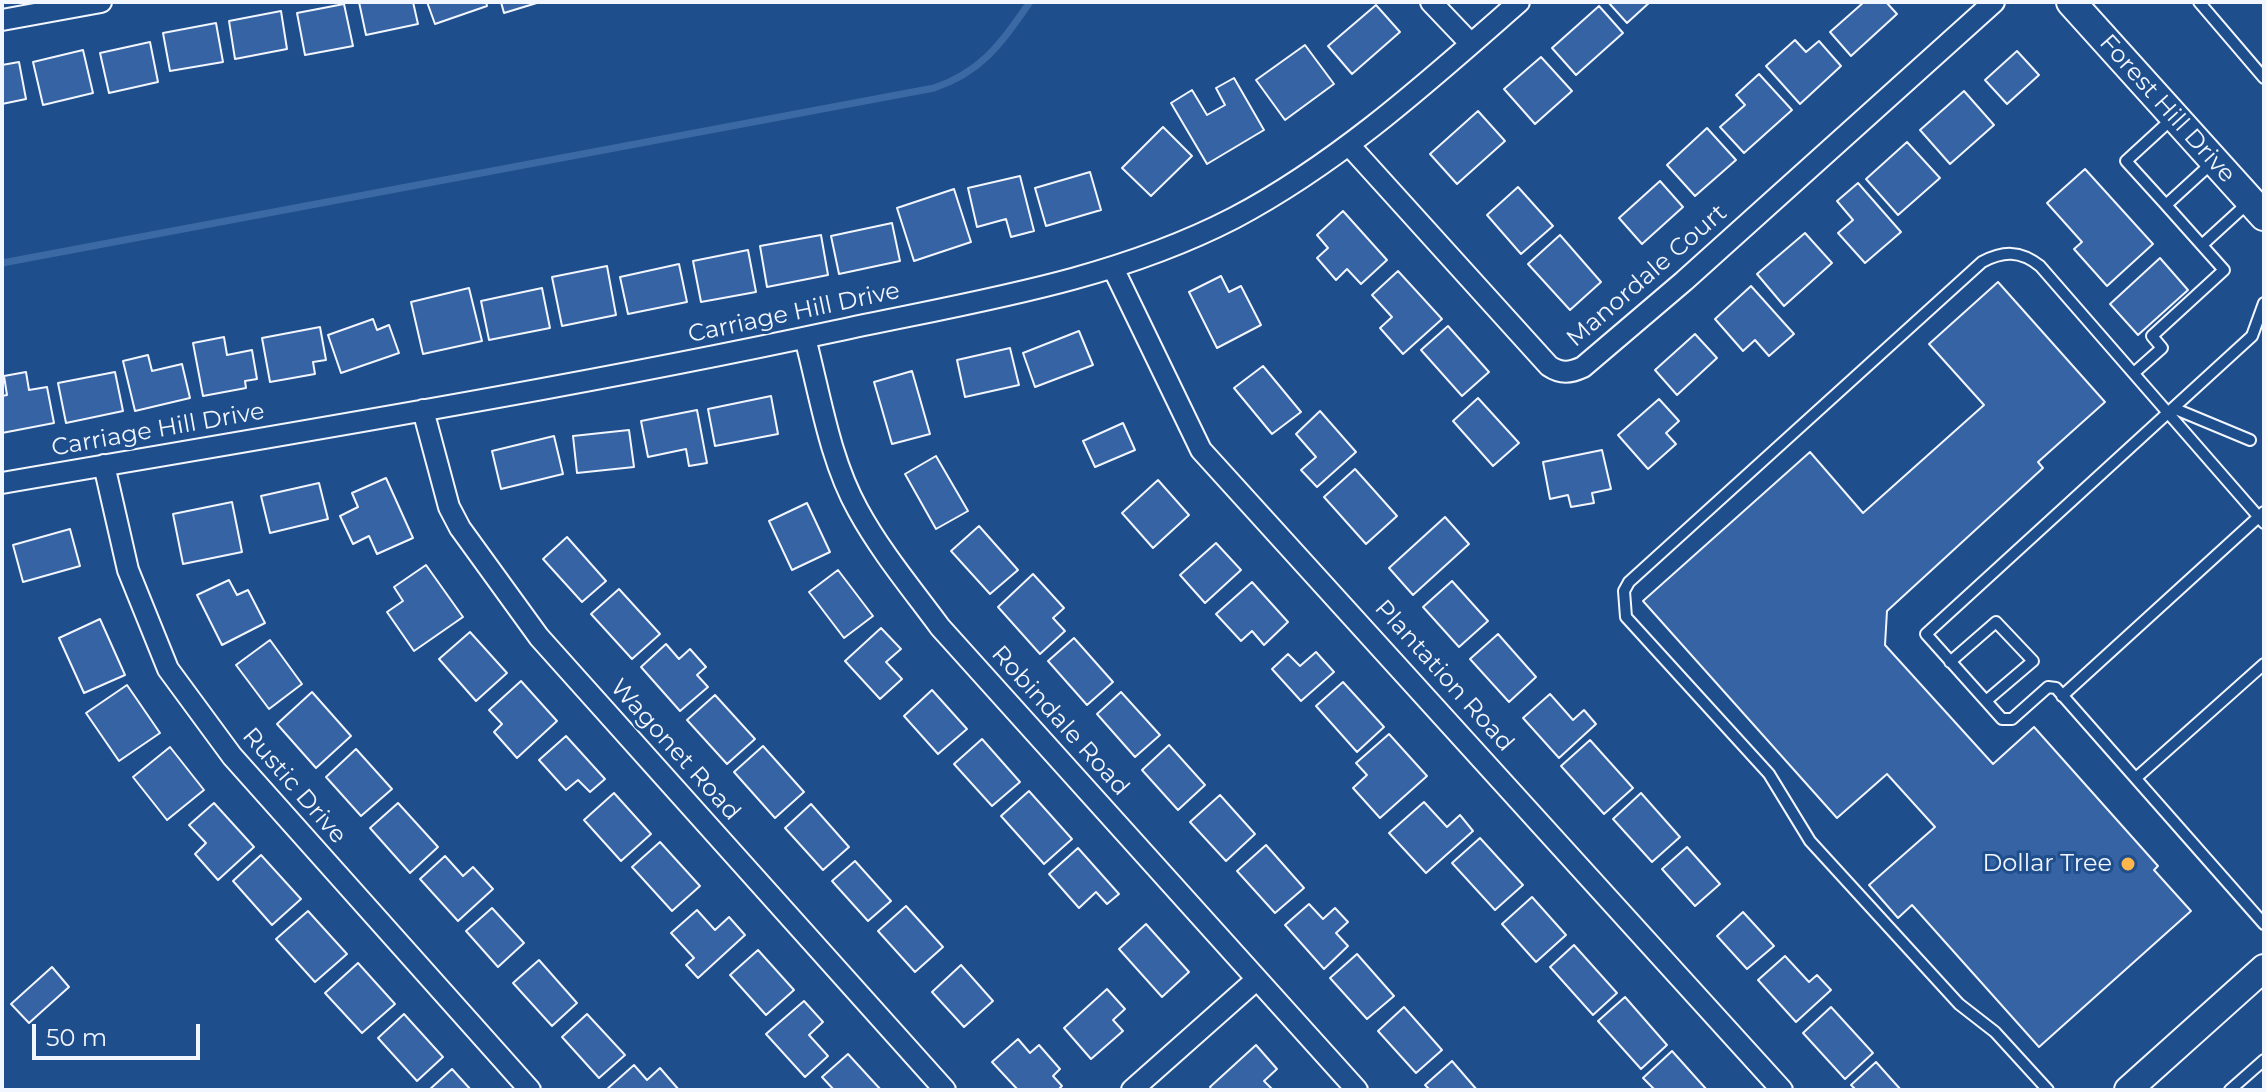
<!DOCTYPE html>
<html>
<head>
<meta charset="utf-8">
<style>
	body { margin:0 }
	#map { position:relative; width:2266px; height:1092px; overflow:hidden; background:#1f4e8c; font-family:Montserrat,sans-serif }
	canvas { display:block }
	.frame { position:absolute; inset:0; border:4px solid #f2f6ff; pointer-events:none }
	.scale { position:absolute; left:32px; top:1024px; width:168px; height:36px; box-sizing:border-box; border:4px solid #f2f6ff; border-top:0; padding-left:10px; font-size:24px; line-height:28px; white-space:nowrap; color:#f2f6ff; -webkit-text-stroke:6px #1f4e8c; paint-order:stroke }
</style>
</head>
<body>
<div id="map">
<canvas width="2266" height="1092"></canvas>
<div class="frame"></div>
<div class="scale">50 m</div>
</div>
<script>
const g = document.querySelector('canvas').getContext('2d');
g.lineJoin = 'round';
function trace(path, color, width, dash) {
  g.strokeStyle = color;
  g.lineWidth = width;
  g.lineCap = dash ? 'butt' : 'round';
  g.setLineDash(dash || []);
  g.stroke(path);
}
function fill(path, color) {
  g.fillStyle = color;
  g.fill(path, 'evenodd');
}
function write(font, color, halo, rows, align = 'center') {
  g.font = font + ' Montserrat,sans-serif';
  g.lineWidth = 6;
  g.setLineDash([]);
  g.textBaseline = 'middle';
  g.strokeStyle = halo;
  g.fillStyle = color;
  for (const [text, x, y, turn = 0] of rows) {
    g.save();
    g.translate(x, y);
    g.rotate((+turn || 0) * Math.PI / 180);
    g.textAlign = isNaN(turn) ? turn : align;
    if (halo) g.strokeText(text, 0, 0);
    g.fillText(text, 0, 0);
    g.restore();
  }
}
trace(new Path2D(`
	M2 263 934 88C983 71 1001 43 1030 2`), '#3b69a3', 7);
const building = new Path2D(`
	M359 2H413L418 24 366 35Z
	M427 2H486L487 6 435 24Z
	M501 2H540L504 13Z
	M1608 2H1650L1627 23Z
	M1864 2H1886L1897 14 1851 56 1830 32Z
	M344 4 353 46 305 55 297 13Z
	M1376 5 1400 32 1352 74 1328 46Z
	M1599 6 1623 33 1576 75 1552 48Z
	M281 11 287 49 235 59 229 21Z
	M216 23 223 62 170 71 163 33Z
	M1795 40 1806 52 1819 41 1841 66 1800 104 1766 66Z
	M150 42 158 82 109 93 100 53Z
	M1305 45 1334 84 1285 120 1256 80Z
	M83 50 93 93 43 105 33 62Z
	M2017 51 2039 75 2007 104 1985 80Z
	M1541 57 1572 91 1535 124 1504 89Z
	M19 62 26 99 2 104V65Z
	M1759 74 1792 110 1744 153 1720 127 1745 105 1736 95Z
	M1234 78 1264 130 1207 164 1171 103 1192 90 1207 115 1225 105 1216 88Z
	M1964 91 1994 125 1950 164 1920 130Z
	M1478 111 1505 141 1457 184 1430 154Z
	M1163 127 1192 156 1151 196 1122 168Z
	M1707 128 1736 160 1695 196 1667 165Z
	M1907 142 1940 178 1898 215 1866 179Z
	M2085 169 2153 244 2107 286 2074 249 2082 242 2047 203Z
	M1090 172 1101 210 1046 226 1035 188Z
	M1020 176 1034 231 1011 237 1006 219 977 227 968 188Z
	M1660 181 1683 207 1642 244 1619 218Z
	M1858 183 1901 232 1865 263 1838 233 1853 220 1837 201Z
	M1518 187 1553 226 1521 254 1487 215Z
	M954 189 971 242 914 261 897 208Z
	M1343 211 1387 260 1361 284 1347 269 1336 280 1317 258 1328 248 1317 235Z
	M892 223 900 261 839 274 831 236Z
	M1805 233 1832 263 1784 306 1757 274Z
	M821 235 828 275 767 287 760 246Z
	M1560 235 1601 282 1570 310 1528 264Z
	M748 250 756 292 701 302 693 261Z
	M2160 258 2188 290 2138 335 2110 304Z
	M679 264 687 302 628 314 620 277Z
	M607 266 616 315 562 326 552 277Z
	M1398 271 1442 319 1403 354 1380 328 1392 317 1372 295Z
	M1221 276 1229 292 1241 286 1261 325 1217 348 1189 292Z
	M1998 282 2105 402 2038 462 2043 468 1887 611 1885 645 1993 764 2034 727 2158 866 2154 870 2191 911 2039 1047 1912 905 1898 918 1869 885 1935 827 1887 774 1837 818 1643 601 1810 452 1863 513 1984 405 1929 344Z
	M1751 286 1794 334 1769 356 1755 340 1743 351 1715 319Z
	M469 288 482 341 423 354 411 302Z
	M542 288 550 328 489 340 481 301Z
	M373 319 377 330 389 325 399 353 341 373 328 335Z
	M1448 326 1489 372 1462 396 1421 350Z
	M320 327 326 360 313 362 315 374 270 382 262 338Z
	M1079 331 1093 365 1035 387 1023 353Z
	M1695 334 1717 358 1677 395 1655 370Z
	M224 337 227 355 252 350 257 379 245 381 246 388 203 396 193 343Z
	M1010 348 1019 385 965 397 957 360Z
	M148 355 152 371 182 364 190 398 135 411 123 361Z
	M1263 366 1301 412 1272 434 1234 388Z
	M912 371 930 434 892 444 874 382Z
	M26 372 29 390 47 387 54 423 2 433V396L7 395 4 376Z
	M115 372 123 411 66 423 58 383Z
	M771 396 778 434 715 446 708 409Z
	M1478 398 1519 443 1493 466 1453 421Z
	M1659 399 1679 421 1666 433 1676 444 1648 469 1618 435Z
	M697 410 707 463 689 466 686 449 648 457 641 421Z
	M1320 411 1356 452 1317 487 1301 470 1316 457 1296 434Z
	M1123 423 1135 450 1095 467 1083 441Z
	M629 430 634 467 577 473 573 436Z
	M554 436 563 474 501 489 492 451Z
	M1602 450 1611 489 1592 493 1594 503 1571 507 1568 495 1550 499 1543 462Z
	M936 456 968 511 936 529 905 474Z
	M1355 469 1397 516 1366 544 1324 497Z
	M386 478 413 538 377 554 369 536 353 544 340 516 358 507 352 493Z
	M1158 480 1189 515 1153 548 1122 513Z
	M319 483 328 519 270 533 261 496Z
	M232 502 242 552 183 564 173 514Z
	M807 503 830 552 792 570 769 521Z
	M1445 517 1469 544 1413 595 1389 568Z
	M979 526 1018 570 990 594 951 551Z
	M70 529 80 566 23 582 13 545Z
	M567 537 606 581 582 602 543 559Z
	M1216 543 1241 570 1205 603 1180 575Z
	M426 565 463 617 414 651 387 612 403 601 394 587Z
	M838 570 873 616 844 638 809 592Z
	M1033 574 1064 608 1053 618 1065 631 1040 654 998 607Z
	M229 580 237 595 248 590 265 623 222 645 197 595Z
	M1452 581 1488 621 1459 647 1423 607Z
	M1252 582 1288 622 1264 645 1252 631 1241 641 1216 614Z
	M619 589 660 634 632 659 591 614Z
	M100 619 125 675 84 693 59 638Z
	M881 628 901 649 886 662 902 679 880 699 845 661Z
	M470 632 507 673 476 701 439 659Z
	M1498 634 1536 677 1509 702 1470 659Z
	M1074 638 1113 682 1087 705 1048 661Z
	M270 640 302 684 269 709 236 665Z
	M666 644 679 659 690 649 706 667 697 675 708 687 680 711 641 667Z
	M1316 652 1334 672 1301 701 1272 669 1288 654 1300 666Z
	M521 681 557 721 517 758 494 732 502 724 489 710Z
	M1343 682 1384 727 1357 752 1316 706Z
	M127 685 160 733 119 761 86 713Z
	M932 690 967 729 938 754 904 716Z
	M312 692 351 736 316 768 277 724Z
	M1121 692 1160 735 1135 757 1097 714Z
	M1550 694 1573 720 1584 710 1596 724 1559 758 1523 718Z
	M715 695 755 739 727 764 687 720Z
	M1389 734 1427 776 1380 818 1353 788 1367 775 1356 763Z
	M566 736 605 779 590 792 578 780 566 790 539 760Z
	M982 739 1020 782 992 806 954 764Z
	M1590 740 1633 788 1604 814 1561 766Z
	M1169 745 1205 785 1178 810 1142 770Z
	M763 746 804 792 775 818 734 772Z
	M170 747 204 790 167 820 133 777Z
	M356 749 392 789 361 816 326 777Z
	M1029 791 1072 839 1044 864 1001 816Z
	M614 793 651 834 621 861 584 820Z
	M1641 793 1680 837 1652 862 1613 819Z
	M1220 795 1255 834 1226 861 1190 822Z
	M1424 802 1447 827 1460 815 1473 831 1426 873 1389 833Z
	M214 803 254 847 218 880 195 854 206 843 189 825Z
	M398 803 438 847 410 873 370 828Z
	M811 804 849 847 823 870 785 828Z
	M1480 838 1523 885 1495 910 1452 863Z
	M660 842 700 886 672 911 632 867Z
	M1266 845 1304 888 1275 913 1237 871Z
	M1687 847 1720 884 1695 906 1662 869Z
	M1078 848 1119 894 1107 904 1096 892 1079 908 1049 874Z
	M261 855 301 899 272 925 233 881Z
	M445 856 463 876 473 867 493 889 458 921 420 879Z
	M855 861 891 901 868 921 832 881Z
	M1532 897 1566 935 1536 962 1502 924Z
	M1309 904 1323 919 1335 908 1348 922 1336 933 1348 946 1324 969 1285 925Z
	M906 906 943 947 915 972 878 931Z
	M492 908 524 943 498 967 466 931Z
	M697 910 715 930 729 917 745 935 698 978 686 965 694 958 671 933Z
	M308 911 347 954 315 982 276 939Z
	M1743 912 1774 946 1747 969 1717 936Z
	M1146 924 1189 972 1162 997 1119 949Z
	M1574 945 1617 993 1593 1015 1550 967Z
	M758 950 794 990 766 1015 730 975Z
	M1357 954 1394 996 1367 1019 1330 978Z
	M1785 956 1809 982 1817 975 1831 990 1796 1022 1758 980Z
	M539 960 577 1003 552 1026 513 983Z
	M358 963 395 1004 362 1033 325 993Z
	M961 965 993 1001 964 1027 932 992Z
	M52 967 69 987 29 1023 11 1004Z
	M1107 989 1125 1009 1113 1020 1123 1031 1091 1059 1064 1028Z
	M1625 997 1667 1045 1641 1069 1598 1021Z
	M804 1001 823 1022 809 1035 828 1056 805 1077 766 1034Z
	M1404 1007 1442 1050 1416 1073 1378 1031Z
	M1831 1007 1873 1053 1845 1079 1803 1033Z
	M404 1014 443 1057 417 1081 378 1038Z
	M587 1014 625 1055 599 1078 562 1037Z
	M1018 1039 1030 1053 1039 1045 1060 1069 1053 1076 1062 1086 1058 1090H1018L992 1062Z
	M1256 1045 1277 1069 1264 1081 1273 1090H1212L1210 1087Z
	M1672 1051 1707 1090H1655L1643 1078Z
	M848 1054 881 1090H834L822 1077Z
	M1452 1061 1477 1090H1430L1425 1085Z
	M1876 1062 1901 1090H1856L1851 1085Z
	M634 1065 647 1080 660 1068 679 1090H606Z
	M452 1069 471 1090H429Z`);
fill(building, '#3563a3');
trace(building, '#f2f6ff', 2);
const service = new Path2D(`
	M2199 2 2264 78
	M2174 117 2126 161 2166 205 2213 162
	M2202 245 2249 202
	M2264 303 2252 336 1926 634 2002 719H2012L2048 687 2056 688 2264 924
	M2135 372 2162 348 2152 336 2224 270 2166 205
	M2173 408 2250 440
	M1950 662 1996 622 2033 661 1986 701
	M2062 696 2264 512
	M2136 778 2264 664
	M2048 1090 1995 1032 1959 1004 1810 841 1769 774 1626 617 1624 591 1629 582 1982 262C2003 251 2020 250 2040 266L2264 523
	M2230 1090 2264 1060`);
const minor = new Path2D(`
	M1431 2 1471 44
	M2 20 101 2
	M1349 145 1549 366C1561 374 1570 373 1583 367L1684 281 1994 2
	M1113 268 1201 450 1782 1090
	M805 338C820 394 829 458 858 510 881 552 912 589 940 627L1357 1090
	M423 410 449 507 460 528 539 637 945 1090
	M104 465 128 570 168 669 232 756 530 1090
	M2 483C280 435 560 390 836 331 971 302 1110 282 1234 218 1340 162 1430 80 1519 2
	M1132 1090 1256 980`);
const tertiary = new Path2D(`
	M2128 1090 2264 968`);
const secondary = new Path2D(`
	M2071 2 2264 216`);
trace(service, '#f2f6ff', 14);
trace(minor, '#f2f6ff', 24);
trace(tertiary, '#f2f6ff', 30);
trace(secondary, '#f2f6ff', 32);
trace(service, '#1f4e8c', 10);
trace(minor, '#1f4e8c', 20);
trace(tertiary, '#1f4e8c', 26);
trace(secondary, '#1f4e8c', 28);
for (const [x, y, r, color] of [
	[2128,864,8,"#ffb74d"]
]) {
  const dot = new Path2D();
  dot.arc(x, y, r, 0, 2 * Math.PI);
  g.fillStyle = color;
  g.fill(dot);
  trace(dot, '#1f4e8c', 3);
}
write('24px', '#f2f6ff', '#1f4e8c', [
	["Forest Hill Drive",2167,109,48],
	["Manordale Court",1647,276,-41],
	["Carriage Hill Drive",794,313,-12],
	["Carriage Hill Drive",158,430,-10],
	["Plantation Road",1444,676,48],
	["Robindale Road",1060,721,48],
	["Wagonet Road",675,750,48],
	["Rustic Drive",294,786,49]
]);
write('24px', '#f2f6ff', '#1f4e8c', [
	["Dollar Tree",2112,864]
], 'right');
</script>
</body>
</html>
